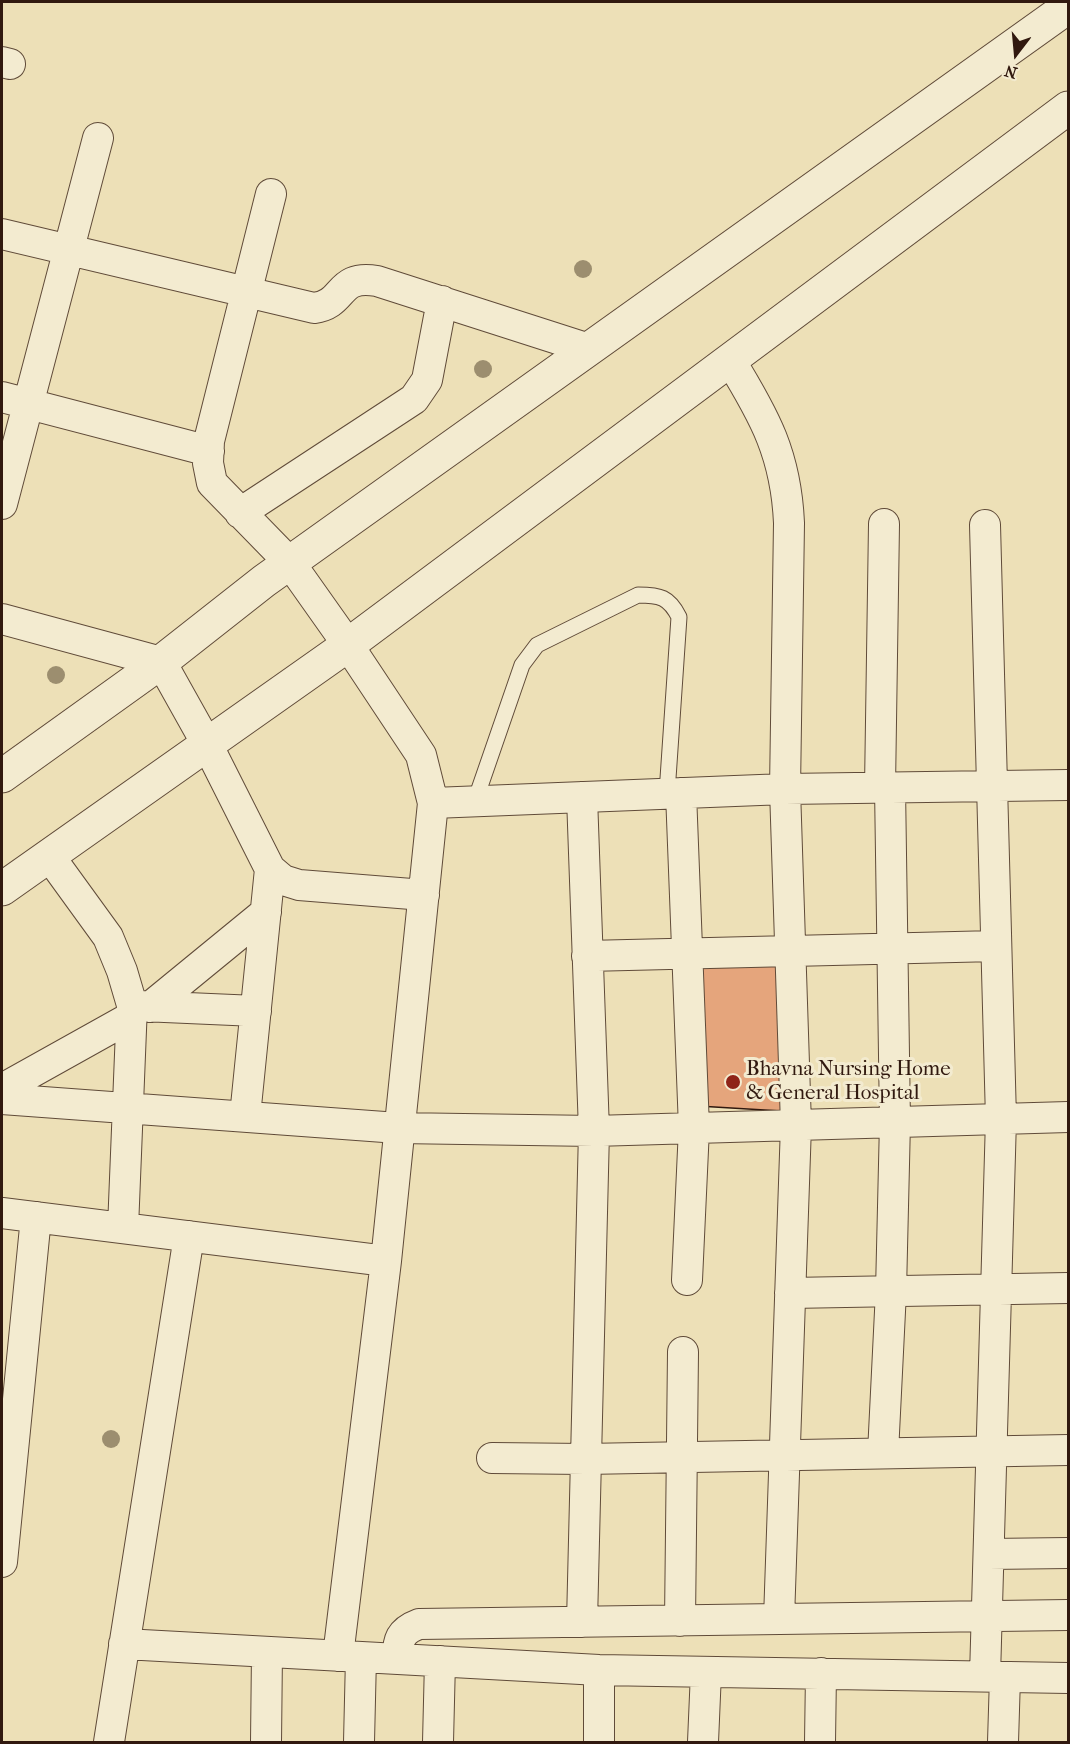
<!DOCTYPE html>
<html>
<head>
<meta charset="utf-8">
<style>
	body { margin:0 }
	#map { position:relative; width:1070px; height:1744px; overflow:hidden; background:#ede0b7; font-family:"IM FELL French Canon",serif }
	canvas { display:block }
	.frame { position:absolute; inset:0; border:3px solid #31190f; pointer-events:none }
	.north { position:absolute; left:986px; top:24px; width:60px; height:60px; -webkit-text-stroke:4px #f3ebd0; paint-order:stroke; rotate:196deg; font-size:16px; font-weight:700; line-height:24px; text-align:center; color:#31190f }
	.north::after { content:''; display:block; margin:auto; width:21px; height:27px; background:#31190f; clip-path:polygon(50% 0,100% 100%,50% 72%,0 100%) }
</style>
</head>
<body>
<div id="map">
<canvas width="1070" height="1744"></canvas>
<div class="frame"></div>
<div class="north">N</div>
</div>
<script>
const g = document.querySelector('canvas').getContext('2d');
g.lineJoin = 'round';
function fill(path, color) {
  g.fillStyle = color;
  g.fill(path, 'evenodd');
}
function trace(path, color, width, dash) {
  g.strokeStyle = color;
  g.lineWidth = width;
  g.lineCap = dash ? 'butt' : 'round';
  g.setLineDash(dash || []);
  g.stroke(path);
}
function write(font, color, halo, rows, align = 'center') {
  g.font = font + ' "IM FELL French Canon",serif';
  g.lineWidth = 6;
  g.setLineDash([]);
  g.textBaseline = 'middle';
  g.strokeStyle = halo;
  g.fillStyle = color;
  for (const [text, x, y, turn = 0] of rows) {
    g.save();
    g.translate(x, y);
    g.rotate((+turn || 0) * Math.PI / 180);
    g.textAlign = isNaN(turn) ? turn : align;
    if (halo) g.strokeText(text, 0, 0);
    g.fillText(text, 0, 0);
    g.restore();
  }
}
const building = new Path2D(`
	M699 958H784L781 1111 698 1106Z`);
fill(building, '#e5a57c');
trace(building, '#31190f', 1.5);
const service = new Path2D(`
	M475 801 522 665 537 645 638 595C660 595 669 597 679 617L667 793`);
const minor = new Path2D(`
	M2 62 10 64
	M271 194 209 441 208 463 212 483 290 563 348 645 421 755 433 803 386 1261 338 1656
	M2 234 314 308C346 304 336 274 377 281L589 349
	M730 360C765 417 786 455 789 523L785 789 796 1125 779 1619
	M2 397 209 451
	M2 504 98 138
	M240 513 414 399 427 380 442 301
	M985 525 1001 1119 985 1676
	M2 619 161 662 208 746 270 869 283 880 299 885 424 895
	M880 787 884 524
	M681 793 694 1128 687 1280
	M433 803 785 789 1068 785
	M50 857 108 937 122 971 132 1005 123 1228
	M587 956 996 946
	M142 1006 256 1011
	M150 1007 266 912
	M2 1089 131 1017
	M2 1099 398 1128 594 1131 1068 1117
	M245 1116 270 869
	M2 1213 386 1261
	M790 1293 1068 1288
	M883 1453 891 1291 895 1122 890 787
	M492 1458 585 1459 1068 1450
	M989 1554 1068 1553
	M2 1562 36 1217
	M680 1621 683 1352
	M582 1622 594 1131 582 797
	M124 1644 599 1670 1068 1678
	M397 1659C398 1640 400 1631 419 1624L1068 1615
	M109 1742 189 1236
	M266 1742 267 1652
	M359 1742 361 1657
	M438 1742 440 1661
	M599 1742V1670
	M703 1742 706 1672
	M820 1742 821 1673
	M1003 1742 1005 1677`);
const tertiary = new Path2D(`
	M2 776 161 662 264 581 1068 7
	M2 889 348 645 1068 108`);
trace(service, '#604b39', 17);
trace(minor, '#604b39', 32);
trace(tertiary, '#604b39', 35);
trace(service, '#f3ebd0', 15);
trace(minor, '#f3ebd0', 30);
trace(tertiary, '#f3ebd0', 33);
g.fillStyle = '#9c8e6f';
for (const [x, y] of [
	[583,269],
	[483,369],
	[56,675],
	[111,1439]
]) {
  g.beginPath();
  g.arc(x, y, 9, 0, 2 * Math.PI);
  g.fill();
}
for (const [x, y, r, color] of [
	[733,1082,8,"#8f2418"]
]) {
  const dot = new Path2D();
  dot.arc(x, y, r, 0, 2 * Math.PI);
  g.fillStyle = color;
  g.fill(dot);
  trace(dot, '#f3ebd0', 2);
}
write('21px', '#31190f', '#f3ebd0', [
	["Bhavna Nursing Home",746,1070],
	["& General Hospital",746,1094]
], 'left');
</script>
</body>
</html>
